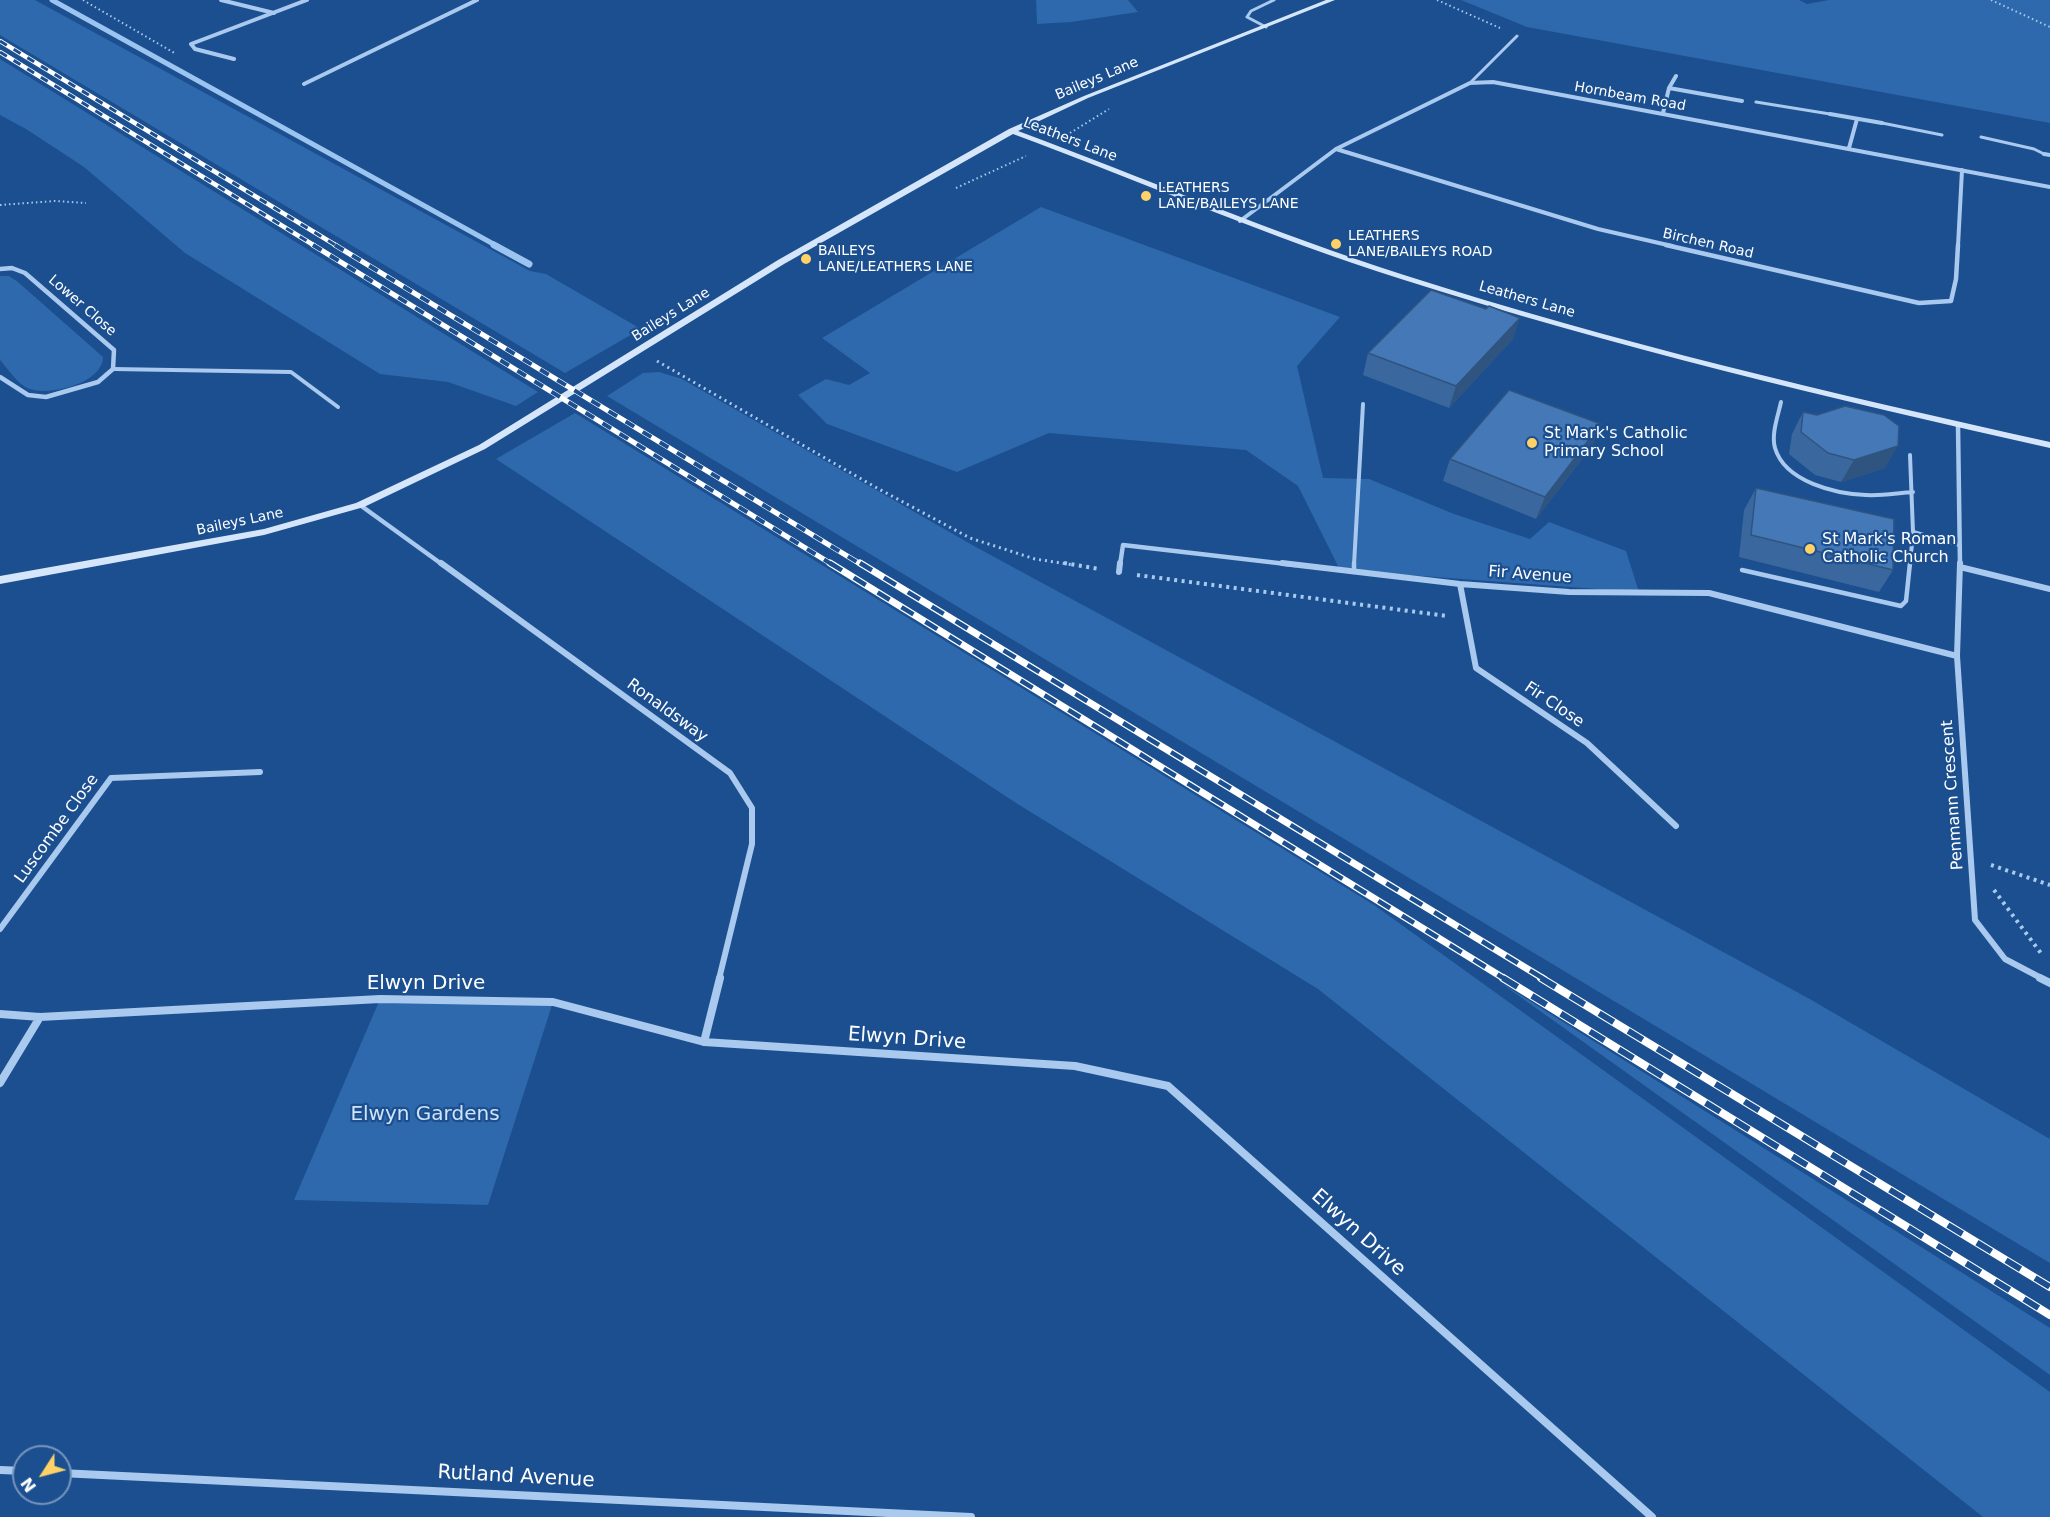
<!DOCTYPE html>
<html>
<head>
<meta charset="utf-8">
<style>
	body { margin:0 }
	#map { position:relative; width:2050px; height:1517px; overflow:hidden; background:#1b4f8f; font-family:"DejaVu Sans",sans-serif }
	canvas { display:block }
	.north { position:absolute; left:12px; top:1445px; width:60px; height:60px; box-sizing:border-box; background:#1b4f8f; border:2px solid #7695bc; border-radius:50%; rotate:234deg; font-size:16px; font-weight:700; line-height:24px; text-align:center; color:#fff }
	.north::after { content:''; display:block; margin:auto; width:21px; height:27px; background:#ffd166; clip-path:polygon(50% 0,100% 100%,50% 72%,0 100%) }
</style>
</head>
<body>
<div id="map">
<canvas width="2050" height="1517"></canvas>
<div class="north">N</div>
</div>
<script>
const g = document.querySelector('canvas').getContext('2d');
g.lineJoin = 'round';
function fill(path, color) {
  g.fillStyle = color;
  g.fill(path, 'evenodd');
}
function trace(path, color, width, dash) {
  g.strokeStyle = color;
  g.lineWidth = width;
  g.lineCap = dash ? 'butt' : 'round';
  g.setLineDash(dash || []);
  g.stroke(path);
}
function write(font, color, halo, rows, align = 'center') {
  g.font = font + ' "DejaVu Sans",sans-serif';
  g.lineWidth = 4.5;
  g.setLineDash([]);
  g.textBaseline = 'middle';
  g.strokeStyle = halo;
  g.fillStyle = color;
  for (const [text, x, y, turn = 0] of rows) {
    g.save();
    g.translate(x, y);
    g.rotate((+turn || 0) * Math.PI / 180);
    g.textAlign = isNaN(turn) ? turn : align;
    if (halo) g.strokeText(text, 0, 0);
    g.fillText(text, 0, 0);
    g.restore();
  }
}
fill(new Path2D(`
	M0 0H35L530 271 546 274 641 329 565 373 0 35Z
	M1036 0H1128L1138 12 1071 22 1037 24Z
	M1461 0H1799L1807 4 1829 0H2050V123L1527 27Z
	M0 59 538 392 516 406 448 382 380 374 185 253 84 167 26 129 0 115Z
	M1041 207 1340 317 1297 366 1323 478 1369 479 1454 514 1530 539 1549 522 1626 551 1639 592 1340 570 1298 486 1246 450 1049 433 957 472 827 424 798 395 826 379 849 385 870 373 822 338Z
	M0 276H9L18 282 103 357C103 383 51 396 30 389 19 386 8 369 0 360Z
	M659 372 682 379 974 546 1808 998 2050 1139V1263L607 396 643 373Z
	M575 413 1374 905 2050 1392V1517H1983L1318 989 1016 803 496 459Z
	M1498 981 2050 1328V1375Z
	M380 999 553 1002 488 1205 294 1200Z`), '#2e69ad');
trace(new Path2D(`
	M52 0 497 246`), '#9cc4f0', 5);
trace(new Path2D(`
	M494 245 529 264`), '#9cc4f0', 7);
trace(new Path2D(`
	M83 0 176 54
	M1437 0 1500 28
	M1991 0 2050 27
	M1070 133 1109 109
	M956 188 1026 156
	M0 205 55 201 86 203`), '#a9c9ee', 2, [1.5, 3]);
trace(new Path2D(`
	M657 361 877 488 970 538 1035 559 1074 565`), '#a9c9ee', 3, [2, 4]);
trace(new Path2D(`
	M1064 563 1100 569
	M1137 575 1447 616
	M1991 865 2050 885
	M1994 890 2043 956`), '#a9c9ee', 4, [3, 4.5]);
trace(new Path2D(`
	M1266 27 1247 17 1251 11 1274 0
	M1470 83 1517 36
	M1756 102 1830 114
	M1882 123 1942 135
	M1981 137 2034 149 2044 154`), '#a9c9ee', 3);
trace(new Path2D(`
	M113 369 291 372 338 407
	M1781 402C1778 416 1771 434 1775 448 1785 482 1836 494 1866 495 1882 496 1897 493 1913 492
	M1910 455 1913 532 1960 545
	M1354 565 1363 404
	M1910 565 1913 532`), '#a9c9ee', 4);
trace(new Path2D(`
	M1742 570 1901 606 1906 601 1910 563
	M1354 572V563`), '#a9c9ee', 4.5);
trace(new Path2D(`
	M221 0 274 13
	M234 59 195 49 191 44 307 0
	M304 84 477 0
	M1669 88 1742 101
	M1663 113 1669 88 1676 76
	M1830 114 1882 123
	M1849 148 1857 119
	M1336 149 1598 229 1672 246
	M2044 154 2050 155
	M1240 221 1336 149 1470 83 1493 82 2050 187
	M1958 246 1962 170`), '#a9c9ee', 4);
trace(new Path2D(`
	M1666 245 1919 303 1951 301 1956 279 1958 245
	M0 269 12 268 25 273 114 350 113 369 98 382 46 397 28 395 0 377
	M1958 425 1960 565
	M360 505 443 565
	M1120 565 1123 545 1295 565`), '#a9c9ee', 4.5);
trace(new Path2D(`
	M441 563 730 773 752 808V844L719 979
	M1282 563 1460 584 1569 592 1709 593 1957 656
	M1960 563 1957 656 1975 920 2005 959 2043 979
	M1960 567 2050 589
	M1119 572 1120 563
	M1460 584 1476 668 1587 743 1676 826
	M0 929 111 778 260 772`), '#a9c9ee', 6);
trace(new Path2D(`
	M2040 978 2050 983
	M0 1014 40 1017 380 999 553 1002 704 1042 1075 1066 1168 1086 1652 1517
	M704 1042 720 978
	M0 1083 40 1017
	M0 1470 24 1471
	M60 1473 971 1517`), '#a9c9ee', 8);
fill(new Path2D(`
	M1326 0H1335L1088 98 1018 131C1147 179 1273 233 1404 275 1616 343 1833 394 2050 442V448C1832 399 1614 347 1401 279 1269 237 1142 182 1013 134L784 264 485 449 364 507 264 535 0 584V576L264 529 356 503 479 445 778 260 1009 129 1084 96Z`), '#d6e6fa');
const railFar3 = new Path2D(`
	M0 41 337 246
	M0 52 315 246`);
const railFar2 = new Path2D(`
	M313 245 833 565
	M335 245 862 565`);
const railFar1 = new Path2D(`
	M830 563 1505 979
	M860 563 1544 979`);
const rail = new Path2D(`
	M1503 978 2050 1315
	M1541 978 2050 1287`);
trace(railFar3, '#fff', 4.5);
trace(railFar2, '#fff', 5);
trace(railFar1, '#fff', 7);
trace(rail, '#fff', 8);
trace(railFar3, '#1b4f8f', 3, [8]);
trace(railFar2, '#1b4f8f', 4, [10]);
trace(railFar1, '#1b4f8f', 4.5, [14]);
trace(rail, '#1b4f8f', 6, [17]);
fill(new Path2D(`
	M1513 339 1449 408 1363 375 1368 353Z
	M1803 412 1885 468 1841 482 1815 475 1789 454 1792 434Z
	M1601 424 1592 446 1536 519 1443 481 1450 459Z
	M1756 488 1893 570 1879 592 1739 557 1744 510Z`), '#3a679d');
fill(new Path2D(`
	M1520 318 1513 339 1449 408 1456 386Z
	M1601 424 1592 446 1536 519 1545 497Z
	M1898 446 1885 468 1841 482 1854 460Z`), '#305480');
const building = new Path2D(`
	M1431 290 1486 309 1489 306 1520 318 1456 386 1368 353Z
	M1509 390 1601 424 1545 497 1450 459Z
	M1845 406 1884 415 1899 426 1898 446 1854 460 1828 453 1801 432 1803 412 1817 415Z
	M1756 488 1894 519 1893 570 1751 535Z`);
fill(building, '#4478b7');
trace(building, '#305480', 1.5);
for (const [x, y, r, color] of [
	[1146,196,6,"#ffd166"],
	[1336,244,6,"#ffd166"],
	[806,259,6,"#ffd166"],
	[1532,443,6,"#ffd166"],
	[1810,549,6,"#ffd166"]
]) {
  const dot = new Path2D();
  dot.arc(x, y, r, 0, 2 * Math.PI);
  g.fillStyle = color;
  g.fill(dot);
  trace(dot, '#1b4f8f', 2);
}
write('14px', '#fff', '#1b4f8f', [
	["Baileys Lane",1097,79,-23],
	["Hornbeam Road",1630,97,10],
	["Leathers Lane",1070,140,21],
	["Birchen Road",1708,244,13],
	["Leathers Lane",1527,300,16],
	["Lower Close",82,306,41],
	["Baileys Lane",671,315,-32],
	["Baileys Lane",240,522,-12]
]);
write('14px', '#fff', '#1b4f8f', [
	["LEATHERS",1158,188],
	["LANE/BAILEYS LANE",1158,204],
	["LEATHERS",1348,236],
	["LANE/BAILEYS ROAD",1348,252],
	["BAILEYS",818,251],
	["LANE/LEATHERS LANE",818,267]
], 'left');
write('16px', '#fff', '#1b4f8f', [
	["St Mark's Catholic",1544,434],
	["Primary School",1544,452],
	["St Mark's Roman",1822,540],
	["Catholic Church",1822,558]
], 'left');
write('16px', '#fff', '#1b4f8f', [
	["Fir Avenue",1530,575,4],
	["Fir Close",1554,705,34],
	["Ronaldsway",667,711,36],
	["Penmann Crescent",1953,795,-94],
	["Luscombe Close",57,829,-54]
]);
write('20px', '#fff', '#1b4f8f', [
	["Elwyn Drive",426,984],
	["Elwyn Drive",907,1039,4],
	["Elwyn Drive",1358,1233,42],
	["Rutland Avenue",516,1477,3]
]);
write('20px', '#cfe3fa', '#1b4f8f', [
	["Elwyn Gardens",425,1115]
]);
</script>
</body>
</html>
